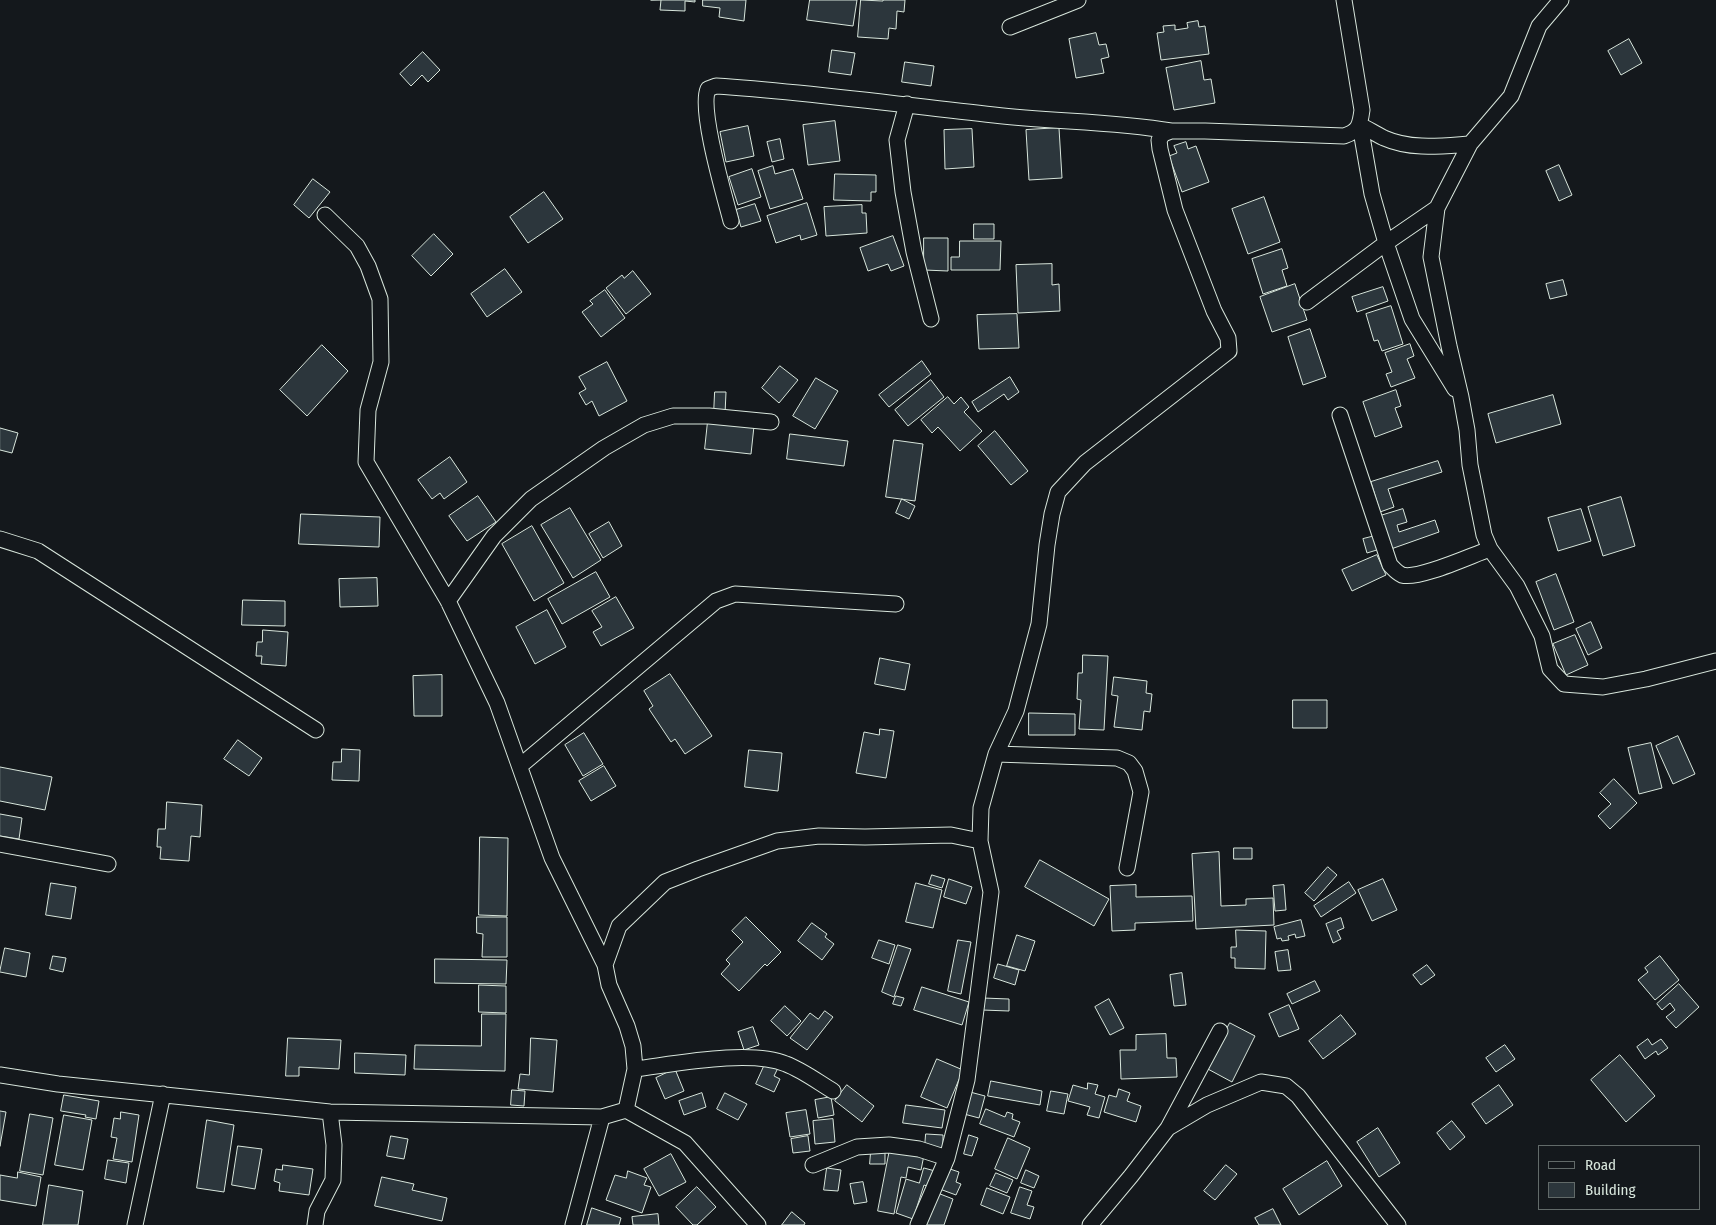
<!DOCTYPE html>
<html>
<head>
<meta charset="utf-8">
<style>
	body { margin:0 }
	#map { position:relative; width:1716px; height:1225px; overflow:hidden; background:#14181c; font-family:"Fira Sans Condensed",sans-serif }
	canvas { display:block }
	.legend { position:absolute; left:1538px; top:1145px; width:162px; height:65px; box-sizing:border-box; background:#14181c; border:1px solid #626a69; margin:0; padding:6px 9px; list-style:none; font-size:15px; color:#d8e6dc }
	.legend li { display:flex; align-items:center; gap:10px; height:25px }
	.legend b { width:25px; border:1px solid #626a69 }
</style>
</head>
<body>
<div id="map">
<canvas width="1716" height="1225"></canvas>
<ul class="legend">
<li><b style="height:6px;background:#14181c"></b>Road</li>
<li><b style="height:14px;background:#2c363c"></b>Building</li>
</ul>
</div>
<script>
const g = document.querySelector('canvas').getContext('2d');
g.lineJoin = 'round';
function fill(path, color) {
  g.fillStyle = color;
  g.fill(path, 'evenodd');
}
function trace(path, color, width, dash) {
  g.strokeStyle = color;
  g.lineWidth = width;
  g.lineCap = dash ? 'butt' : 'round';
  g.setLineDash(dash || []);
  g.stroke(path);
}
const building = new Path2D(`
	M651 0H695V2L685 1V11L660 10 661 0Z
	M703 0H746L744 21 719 17 720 8 703 6Z
	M810 0H857L853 26 807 20Z
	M861 0 883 1V0H905L904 12 897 11 896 29 889 28 888 39 858 37Z
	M1198 21 1199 27 1205 26 1209 54 1161 60 1157 33 1164 32 1163 26 1175 25V30L1188 28 1187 23Z
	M1096 33 1099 45 1106 44 1109 57 1101 59 1104 73 1076 78 1069 39Z
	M1629 39 1642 63 1621 75 1608 51Z
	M832 50 855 53 851 75 829 72Z
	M423 52 440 70 428 82 422 75 411 86 400 74Z
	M1201 61 1204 80 1211 79 1215 103 1174 110 1166 68Z
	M905 62 934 66 931 86 902 82Z
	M835 121 840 161 808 165 803 125Z
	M748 126 754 156 726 162 720 132Z
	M1059 128 1062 178 1029 180 1026 130Z
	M972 129 974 167 945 169 944 130Z
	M780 139 784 159 772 162 767 142Z
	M1186 142 1188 149 1196 146 1209 182 1182 192 1169 156 1177 153 1174 146Z
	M1559 165 1572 195 1559 201 1546 171Z
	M773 166 775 174 793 169 803 199 770 209 758 171Z
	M752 169 761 197 738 205 729 177Z
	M835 174 876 175V192H871V201L834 200Z
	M313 179 330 192 309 218 294 205Z
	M544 192 563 219 528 243 510 217Z
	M1264 197 1280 242 1248 254 1232 209Z
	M807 203 817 235 801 240 800 235 776 243 767 216Z
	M755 204 761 221 741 227 736 210Z
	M862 205V213H866L867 233 826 236 824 207Z
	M974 224H994V239H974Z
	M434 234 453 254 431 276 412 256Z
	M893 236 904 266 891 271 888 264 868 271 860 248Z
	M924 238H948V271L924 270Z
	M960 241H1001L1000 270H951V257H959Z
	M1282 249 1288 268 1282 270 1287 286 1263 294 1252 259Z
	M1052 264V285L1059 284 1060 311 1018 313 1016 265Z
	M505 269 522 292 487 317 471 294Z
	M633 271 651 294 626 314 606 288 622 275 624 278Z
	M1563 280 1567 295 1550 299 1546 284Z
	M1295 284 1307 320 1272 332 1260 297Z
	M1383 287 1388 301 1357 312 1352 297Z
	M605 290 625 318 601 337 582 312 593 304 590 301Z
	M1391 306 1403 344 1382 351 1378 340 1374 341 1366 314Z
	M1017 314 1019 348 979 349 977 315Z
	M1310 329 1326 377 1303 385 1288 337Z
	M1410 344 1414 356 1407 359 1415 378 1391 387 1386 374 1392 372 1385 353Z
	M322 345 348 371 307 416 280 390Z
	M922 361 931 374 889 407 879 395Z
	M607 362 627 401 599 416 592 401 586 405 579 393 586 389 579 377Z
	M780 366 798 380 779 403 762 388Z
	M1010 377 1019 392 1008 400 1004 394 978 412 972 402Z
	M816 378 838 391 815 429 793 416Z
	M931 380 944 397 908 426 895 410Z
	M1396 390 1401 406 1395 408 1402 427 1375 437 1363 402Z
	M715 392H726L725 414H714Z
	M1553 395 1561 424 1496 443 1488 414Z
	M948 397 954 404 961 397 969 407 964 412 982 431 960 451 938 427 932 433 921 420Z
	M708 421 754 426 751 454 705 449Z
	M0 428 18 433 12 453 0 450Z
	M995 431 1028 471 1011 485 978 446Z
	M790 434 848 441 844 466 787 459Z
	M894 440 923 444 915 501 886 497Z
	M450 457 467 482 444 499 440 493 432 499 418 480Z
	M1438 461 1442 472 1388 489 1394 507 1380 512 1371 482Z
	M478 496 496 522 467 541 449 516Z
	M1621 497 1635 546 1603 556 1588 507Z
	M902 499 915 506 909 519 896 513Z
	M570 508 601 560 573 578 541 525Z
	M1403 509 1407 522 1397 525 1399 532 1435 520 1439 532 1391 549 1380 516Z
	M1581 509 1591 541 1558 551 1548 518Z
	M301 514 380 517 379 547 299 544Z
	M609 522 622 546 603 558 589 534Z
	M532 526 564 583 534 601 502 544Z
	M1375 536 1380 549 1367 553 1363 539Z
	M1377 555 1386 575 1352 591 1342 570Z
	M596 572 610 597 562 624 548 599Z
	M1556 574 1574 622 1554 630 1536 582Z
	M377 578 378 606 340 607 339 579Z
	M616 597 634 628 601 646 593 632 602 627 592 611Z
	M243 600 285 601V626L242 625Z
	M547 610 566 647 535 664 516 627Z
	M1591 622 1602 648 1588 655 1576 629Z
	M263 630 288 632 286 666 261 664 262 656H256L257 642H262Z
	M1575 635 1588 665 1566 675 1553 644Z
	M1083 655 1108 656 1104 730 1079 729 1081 700 1077 699 1078 673H1082Z
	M880 658 910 664 905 690 875 684Z
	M670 674 712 736 685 754 675 739 671 742 649 709 653 706 644 691Z
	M442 675V716H414L413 676Z
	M1114 677 1147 681 1146 693 1152 694 1150 712 1144 711 1142 730 1114 727 1118 696 1112 695Z
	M1293 700H1327V728H1293Z
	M1029 713 1075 714V735H1029Z
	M880 729 894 731 886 778 856 773 864 732 879 735Z
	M584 733 603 764 583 776 565 745Z
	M1678 736 1695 774 1673 784 1656 746Z
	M238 740 262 758 249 776 224 759Z
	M1651 743 1662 788 1639 794 1628 748Z
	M342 749 360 750 359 781 332 780 333 762H341Z
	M749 750 782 753 778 791 745 787Z
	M604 766 616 786 591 801 579 781Z
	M0 767 52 777 45 810 0 801Z
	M1614 779 1637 803 1610 829 1598 816 1611 804 1600 793Z
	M167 802 202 805 200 837 191 836 189 861 160 859 161 847H157L158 829H165Z
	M0 814 22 818 19 839 0 836Z
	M480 837 508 838 507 916 479 915Z
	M1234 848H1252V859H1234Z
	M1219 852 1221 906 1246 905V899L1273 898 1274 925 1196 929 1192 854Z
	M1040 860 1109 899 1094 926 1025 887Z
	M1328 867 1337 875 1314 901 1305 893Z
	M932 875 945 879 942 888 929 884Z
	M949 879 972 887 966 904 944 897Z
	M1383 879 1397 910 1372 921 1358 890Z
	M1349 882 1356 893 1321 917 1314 906Z
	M51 883 76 887 71 919 46 915Z
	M916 883 942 890 933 928 906 922Z
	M1136 885V897L1192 896 1193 921 1135 923V930L1112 931 1110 886Z
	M1284 885 1286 910 1275 911 1273 886Z
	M477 917H507V957H482L483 934 477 933Z
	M746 917 781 952 767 966 765 964 739 991 721 974 730 964 726 960 743 942 732 931Z
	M1341 918 1344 928 1337 931 1341 939 1333 943 1326 924Z
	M1301 920 1305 936 1296 938 1295 934 1288 936 1289 940 1282 941 1281 938 1277 939 1274 927Z
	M812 923 827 934 825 937 834 944 822 960 798 941Z
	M1236 930 1266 931 1265 969 1235 968V958H1231V947H1236Z
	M1017 935 1035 941 1025 971 1007 966Z
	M879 940 895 945 889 964 872 958Z
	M958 940 971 942 961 994 948 991Z
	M898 945 911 949 894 997 882 992Z
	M5 948 30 953 26 977 0 972Z
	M1288 950 1291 970 1278 971 1275 952Z
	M53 956 66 958 63 972 50 969Z
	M1660 956 1679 980 1655 1000 1638 980 1648 972 1645 968Z
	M435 959 507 960 506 984 435 983Z
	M998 964 1019 970 1015 985 994 978Z
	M1427 965 1435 975 1421 985 1413 975Z
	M1182 973 1186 1005 1174 1006 1170 975Z
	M1315 981 1320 991 1292 1004 1287 994Z
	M1679 984 1699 1007 1676 1028 1666 1017 1675 1010 1670 1003 1662 1010 1657 1004Z
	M479 985 506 986V1013L479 1012Z
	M922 987 969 1002 962 1025 914 1010Z
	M896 996 904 998 901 1006 893 1004Z
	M983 998 1009 999V1011L982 1010Z
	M1109 999 1124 1028 1110 1035 1095 1007Z
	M1289 1005 1299 1029 1279 1037 1269 1014Z
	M785 1006 801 1021 787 1036 771 1021Z
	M825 1011 833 1017 807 1050 790 1038 810 1013 818 1019Z
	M482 1014H506L505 1071 414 1069 415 1045 481 1046Z
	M1341 1015 1356 1034 1323 1059 1309 1041Z
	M1230 1023 1255 1036 1232 1082 1206 1068Z
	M753 1027 759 1045 744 1050 738 1032Z
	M1166 1034 1167 1058H1176L1177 1077 1121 1079 1120 1050H1136V1035Z
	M288 1038 341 1040 339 1069 299 1067V1076H286Z
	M531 1038 557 1040 553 1092 518 1089 520 1074 529 1075Z
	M1648 1039 1652 1045 1661 1039 1668 1048 1658 1055 1656 1051 1645 1059 1637 1047Z
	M1505 1045 1515 1059 1496 1072 1486 1058Z
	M355 1053 406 1055 405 1075 355 1073Z
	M1620 1055 1655 1096 1626 1122 1591 1080Z
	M937 1059 963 1070 947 1108 921 1097Z
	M766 1062 778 1068 774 1076 780 1079 774 1092 756 1084Z
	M675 1069 684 1091 665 1099 656 1078Z
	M991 1081 1042 1091 1040 1105 988 1096Z
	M1088 1083 1098 1085 1095 1094 1105 1097 1099 1118 1087 1115 1090 1107 1068 1101 1073 1085 1087 1089Z
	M847 1085 874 1106 862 1122 835 1101Z
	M1499 1085 1513 1105 1486 1124 1472 1104Z
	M1119 1089 1130 1093 1127 1101 1141 1106 1136 1122 1104 1112 1109 1095 1116 1097Z
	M512 1090 525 1091 524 1106 511 1105Z
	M1051 1091 1068 1094 1064 1114 1047 1111Z
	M970 1092 985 1096 979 1118 964 1114Z
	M702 1093 706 1107 684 1115 679 1101Z
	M725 1093 747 1104 738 1120 717 1109Z
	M64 1095 99 1101 96 1119 85 1117 86 1115 61 1111Z
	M831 1097 834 1115 818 1118 815 1100Z
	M906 1105 945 1110 942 1128 903 1123Z
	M986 1109 1005 1117 1007 1112 1013 1114 1012 1119 1020 1122 1014 1137 980 1124Z
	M806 1110 810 1134 790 1137 786 1113Z
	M0 1111 6 1112 0 1146Z
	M121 1112 139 1115 132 1162 113 1159 117 1138 111 1137 114 1118 120 1119Z
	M30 1114 53 1118 43 1175 20 1171Z
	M64 1115 92 1120 83 1170 55 1165Z
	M833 1119 835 1142 815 1144 813 1121Z
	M207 1120 234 1125 224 1192 197 1188Z
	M1452 1121 1465 1137 1450 1150 1437 1133Z
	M1378 1128 1400 1163 1379 1177 1357 1142Z
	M926 1134 943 1135V1148L925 1147Z
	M969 1135 978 1138 972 1156 964 1154Z
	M391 1136 408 1139 404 1159 387 1156Z
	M808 1136 810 1151 793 1153 791 1139Z
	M1008 1138 1030 1148 1017 1179 995 1169Z
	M238 1146 262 1149 255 1189 232 1185Z
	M890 1149 924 1155 921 1170 908 1167 906 1178 901 1177 894 1214 878 1211Z
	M871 1152H885V1164H870Z
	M671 1154 686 1182 659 1196 644 1169Z
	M108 1160 129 1163 126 1183 105 1179Z
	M1327 1161 1342 1186 1299 1215 1283 1189Z
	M283 1165 313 1169 309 1195 279 1191 280 1183 274 1181 276 1169 282 1170Z
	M1226 1165 1237 1174 1215 1200 1204 1191Z
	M944 1167 959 1172 956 1182 961 1184 956 1195 937 1188Z
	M827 1168 841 1170 838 1191 824 1190Z
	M924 1168 935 1171 930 1187 924 1185 913 1219 896 1213 906 1179 919 1183Z
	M1026 1170 1039 1176 1034 1188 1021 1183Z
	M628 1171 647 1178 644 1185 651 1187 642 1213 606 1200 615 1175 626 1178Z
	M18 1172 41 1177 36 1206 0 1200V1175L17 1178Z
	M996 1173 1013 1180 1007 1193 990 1186Z
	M382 1177 414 1184 412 1190 447 1198 442 1221 375 1206Z
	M863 1182 867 1202 854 1204 850 1184Z
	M49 1185 83 1191 78 1225H43Z
	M697 1187 716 1207 697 1225H693L676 1207Z
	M1020 1187 1032 1191 1027 1205 1034 1207 1030 1219 1011 1213Z
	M987 1188 1010 1197 1003 1214 981 1205Z
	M935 1192 953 1199 944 1225H922Z
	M592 1208 621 1218 619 1225H587Z
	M1273 1209 1281 1225H1259L1255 1218Z
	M792 1212 805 1223 804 1225H782Z
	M658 1214 659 1225H633L632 1217Z`);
fill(building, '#2c363c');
trace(building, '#d8e6dc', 1);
const street = new Path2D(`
	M1561 0 1539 26 1511 96 1470 144 1437 208 1431 257 1449 346 1461 397 1467 430 1470 465 1484 535 1490 549 1517 586 1542 636 1550 669 1564 684 1603 687 1646 679 1716 661
	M1010 27 1078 0
	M907 104 897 140 903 192 914 252 931 319
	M1360 125 1372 194 1386 243 1412 319 1455 389
	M1360 125C1368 129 1376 134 1384 138 1411 150 1441 146 1470 144
	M325 215 357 246 368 266 380 299 381 362 368 410 366 462 448 601 497 703 552 858 605 965
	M731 221C724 194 699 110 708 89L716 86C809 92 902 105 994 115 1053 122 1113 121 1171 131
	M1307 302 1386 243 1437 208
	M1340 415 1390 565C1394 569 1397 573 1402 575 1419 580 1472 555 1490 549
	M0 539 38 551 316 730
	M448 601 494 536 531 499 604 448 644 425 673 416H709L771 422
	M996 754 1117 758 1129 763 1135 771 1141 792 1127 868
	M520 766 716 601 735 594 896 604
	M0 844 108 864
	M635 1069C675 1064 750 1049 786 1064 802 1070 818 1082 833 1091
	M0 1075 58 1084 330 1112 602 1117 626 1110 685 1143 758 1225
	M626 1110 635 1069 633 1046 627 1026 609 985 605 965 619 926 665 882 698 869 777 841 819 836 865 837 951 835 980 841
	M1168 1128 1207 1105 1261 1082 1286 1086 1298 1096 1398 1225
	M813 1165 857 1147 889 1145 919 1149 947 1158
	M135 1225 163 1094
	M315 1225 317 1211 333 1180 334 1145 330 1112
	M573 1225 602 1117
	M918 1225 947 1158 967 1080 991 892 980 841 981 808 996 754 1016 711 1039 624 1047 545 1052 514 1058 492 1085 463 1229 351 1228 338 1214 311 1175 210 1160 149 1159 140 1163 134 1171 131H1205L1344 136C1359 131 1360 125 1362 110L1344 0
	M1090 1225 1131 1176 1168 1128 1220 1031`);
trace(street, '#d8e6dc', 17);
trace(street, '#14181c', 15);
</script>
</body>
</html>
